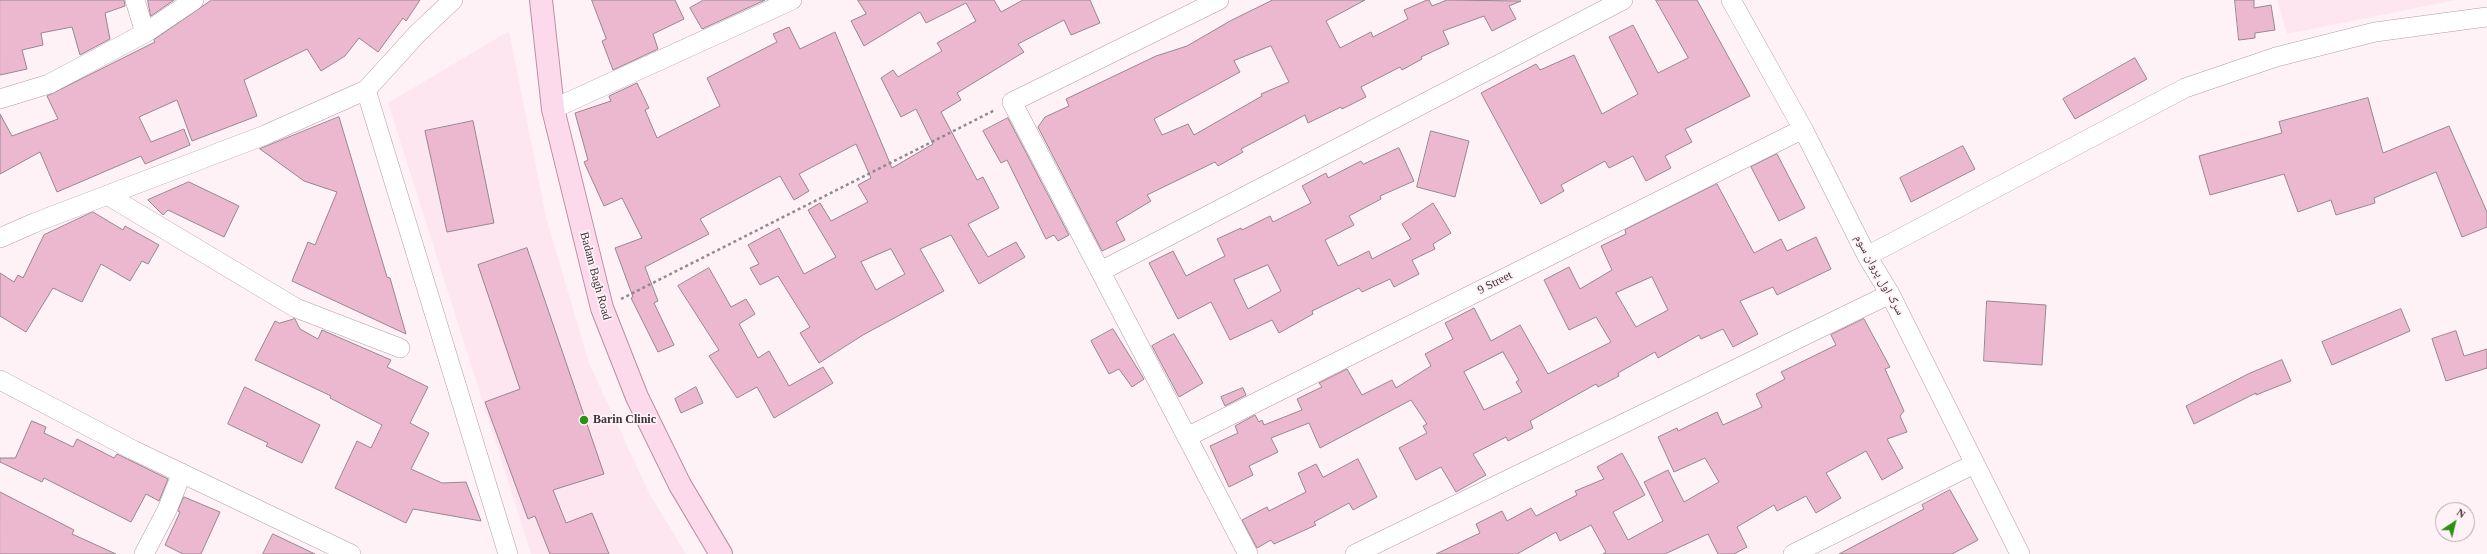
<!DOCTYPE html>
<html>
<head>
<meta charset="utf-8">
<style>
	body { margin:0 }
	#map { position:relative; width:2487px; height:554px; overflow:hidden; background:#fff2f7; font-family:"Times New Roman",serif }
	canvas { display:block }
	.north { position:absolute; left:2435px; top:502px; width:40px; height:40px; box-sizing:border-box; background:#fff2f7; border:1px solid #b1a6aa; border-radius:50%; rotate:35deg; font-size:11px; font-weight:700; line-height:16px; text-align:center; color:#3b3337 }
	.north::after { content:''; display:block; margin:auto; width:14px; height:18px; background:#2b9114; clip-path:polygon(50% 0,100% 100%,50% 72%,0 100%) }
</style>
</head>
<body>
<div id="map">
<canvas width="2487" height="554"></canvas>
<div class="north">N</div>
</div>
<script>
const g = document.querySelector('canvas').getContext('2d');
g.lineJoin = 'round';
function fill(path, color) {
  g.fillStyle = color;
  g.fill(path, 'evenodd');
}
function trace(path, color, width, dash) {
  g.strokeStyle = color;
  g.lineWidth = width;
  g.lineCap = dash ? 'butt' : 'round';
  g.setLineDash(dash || []);
  g.stroke(path);
}
function write(font, color, halo, rows, align = 'center') {
  g.font = font + ' "Times New Roman","Noto Naskh Arabic",serif';
  g.lineWidth = 3.5;
  g.setLineDash([]);
  g.textBaseline = 'middle';
  g.strokeStyle = halo;
  g.fillStyle = color;
  for (const [text, x, y, turn = 0] of rows) {
    g.save();
    g.translate(x, y);
    g.rotate((+turn || 0) * Math.PI / 180);
    g.textAlign = isNaN(turn) ? turn : align;
    if (halo) g.strokeText(text, 0, 0);
    g.fillText(text, 0, 0);
    g.restore();
  }
}
fill(new Path2D(`
	M2277 0H2456L2287 34Z
	M509 31 546 217 589 363 649 493 686 554H531L388 103Z`), '#fde6f0');
const building = new Path2D(`
	M0 0H124L125 6 105 13 110 39 80 55 72 27 41 33 43 45 22 50 27 69 0 75Z
	M148 0H174L151 16Z
	M212 0H420L406 21 403 18 378 52 359 38 345 56 321 71 307 49 244 80 257 116 192 141 177 100 139 117 151 142 184 129 190 145 145 164 141 156 57 192 40 152 0 174V114L12 136 58 119 47 96 155 42 154 40Z
	M592 0H675L684 19 653 34 658 49 613 70 602 41 606 39Z
	M704 0H765L702 29 690 8Z
	M858 0H994L1001 12 1023 0H1090L1100 23 1071 35 1064 20 1018 44 1024 52 957 93 961 100 941 112 977 180 983 177 999 208 968 224 988 257 1016 242 1025 257 979 284 951 235 920 249 944 291 863 335 819 363 800 333 810 327 778 276 760 285 750 268 759 264 748 245 779 228 804 274 836 257 808 210 820 203 831 221 868 202 858 185 871 178 856 144 799 174 809 191 794 200 780 176 700 219 709 234 645 267 658 301 654 303 674 345 658 352 631 298 633 297 615 248 642 238 622 198 604 206 584 162 588 160 575 113 611 101 609 96 637 83 649 108 645 110 657 138 720 106 707 78 777 42 773 34 789 27 800 49 835 32 892 168 933 144 916 109 901 117 881 78 893 70 898 77 942 51 937 43 976 21 966 3 926 23 920 12 864 46 851 21 866 14ZM891 249 905 274 876 290 861 262Z
	M1273 0H1365L1326 21 1340 48 1371 32 1373 37 1408 19 1404 10 1427 0H1429L1432 6 1447 0 1521 1 1509 6 1516 19 1492 31 1484 16 1443 31 1449 44 1421 57 1422 59 1402 70 1400 67 1361 87 1366 97 1342 109 1341 107 1308 123 1305 115 1241 149 1243 152 1218 166 1215 162 1147 195 1151 201 1116 222 1125 240 1102 251 1038 127 1045 117 1069 106 1066 99 1156 56 1187 46 1230 21ZM1271 46 1289 82 1261 94 1262 96 1194 135 1188 124 1162 135 1154 119 1240 72 1234 61Z
	M1656 0H1697L1750 96 1685 129 1692 142 1665 156 1671 168 1646 181 1633 156 1609 168 1605 161 1561 185 1564 191 1541 204 1481 93 1536 64 1540 70 1574 55 1602 114 1638 94 1609 37 1633 25 1658 73 1688 58Z
	M2235 0H2254V8L2271 5 2275 30 2255 33V38L2239 40Z
	M2135 58 2147 79 2075 119 2063 99Z
	M2368 98 2383 153 2449 126 2487 212V227L2462 237 2436 172 2374 198 2375 203 2336 215 2331 200 2298 212 2284 174 2210 195 2199 156 2282 133 2279 122Z
	M339 117 387 277 390 278 406 334 292 281 308 242 315 245 337 192 304 181 260 149Z
	M1008 118 1069 235 1058 241 1054 235 1046 239 1007 160 1001 163 983 131Z
	M473 121 494 223 447 232 425 131Z
	M1431 131 1469 141 1455 197 1417 187Z
	M1963 146 1975 169 1911 202 1900 178Z
	M1399 148 1414 181 1380 196 1381 199 1349 216 1354 225 1325 240 1338 266 1369 251 1372 259 1411 239 1402 224 1433 203 1451 233 1433 244 1435 249 1412 260 1419 274 1394 287 1390 279 1362 292 1359 288 1312 311 1313 314 1279 333 1272 320 1230 340 1211 302 1178 319 1149 263 1173 251 1186 276 1225 256 1217 239 1241 228 1242 230 1270 216 1273 222 1311 203 1302 186 1326 173 1328 178 1361 161 1363 164ZM1268 265 1281 291 1248 309 1234 280Z
	M1777 154 1805 208 1779 221 1751 167Z
	M189 182 239 206 224 237 168 210 163 215 148 200Z
	M1717 184 1754 253 1781 239 1787 251 1816 237 1831 269 1777 295 1773 287 1740 301 1758 334 1733 347 1723 329 1701 339 1699 335 1658 358 1655 352 1618 373 1619 376 1598 387 1596 384 1530 421 1533 428 1508 441 1506 437 1473 454 1486 475 1456 492 1441 467 1416 480 1399 448 1427 433 1423 426 1427 424 1411 400 1320 448 1309 423 1271 438 1278 452 1249 466 1253 475 1229 487 1210 446 1238 433 1235 426 1255 415 1259 422 1262 420 1264 425 1302 410 1297 399 1322 387 1319 383 1347 369 1362 395 1392 380 1396 388 1431 366 1425 354 1453 339 1445 323 1474 308 1491 341 1520 325 1548 374 1611 342 1596 317 1569 330 1544 280 1569 267 1580 289 1612 270 1601 246 1626 234 1625 230ZM1652 277 1668 310 1636 327 1616 293ZM1503 352 1519 380 1516 382 1522 392 1484 410 1464 372Z
	M93 212 123 230 125 226 159 245 148 264 142 261 130 281 101 264 82 302 53 288 26 332 0 316V273L14 282 18 275 23 278 44 235Z
	M527 248 604 474 553 490 566 523 592 513 609 554H550L535 516 528 519 485 402 520 389 478 265Z
	M709 268 731 307 746 299 755 314 739 324 758 358 769 351 789 386 823 367 833 383 774 418 757 387 737 398 709 356 719 350 678 286Z
	M1987 301 2046 305 2042 365 1984 361Z
	M2401 309 2410 331 2332 365 2322 342Z
	M295 319 300 329 318 339 322 330 391 360 387 367 428 387 410 423 429 433 411 469 442 483 466 482 481 521 413 509 406 523 335 488 357 441 371 448 382 425 330 398 331 396 255 360 275 321 279 323Z
	M1864 319 1890 367 1885 369 1904 411 1900 416 1907 432 1887 439 1903 468 1882 480 1866 451 1826 473 1841 498 1816 513 1806 496 1777 511 1774 505 1737 527 1747 547 1734 554H1718L1708 534 1665 554H1603L1606 552 1591 525 1560 541 1556 532 1517 554H1436L1480 533 1476 524 1502 511 1507 521 1531 508 1536 516 1577 495 1575 491 1604 479 1597 467 1622 453 1645 495 1613 512 1628 540 1663 521 1644 482 1668 470 1684 502 1719 482 1705 458 1674 472 1658 437 1677 428 1678 431 1717 412 1723 425 1762 407 1756 394 1785 379 1781 372 1836 345 1831 335Z
	M1113 329 1144 379 1132 387 1119 369 1109 374 1091 341Z
	M2456 331 2464 356 2487 349V368L2446 381 2432 339Z
	M1174 334 1203 383 1179 397 1152 346Z
	M2282 360 2291 381 2256 395V393L2194 424 2186 406 2248 374Z
	M245 387 320 425 302 463 266 446 268 443 228 424Z
	M696 387 703 403 681 413 675 399Z
	M1243 388 1246 395 1225 406 1221 397Z
	M32 421 46 427 44 433 73 447 77 439 114 458 117 454 168 479 159 501 146 494 131 522 44 478 42 482 0 462V458H15Z
	M1358 459 1377 497 1353 510 1349 503 1314 522 1316 525 1274 544 1271 540 1257 548 1242 520 1267 507 1269 511 1306 492 1298 473 1316 464 1323 477Z
	M1950 490 1978 540 1952 554H1839L1924 509 1922 505Z
	M0 492 74 530 72 534 116 554H0Z
	M184 497 220 512 201 554H183L165 545 180 512 178 511Z
	M273 534 315 554H263Z`);
fill(building, '#ebb8d0');
trace(building, '#99868f', 1);
const street = new Path2D(`
	M135 0 145 33
	M1219 0 1012 102 1248 554
	M1731 0 1803 129 1867 256 1890 294 2020 554
	M366 90 508 554
	M0 99 49 84 145 33 194 0
	M553 109 792 0
	M107 195 296 308 400 348
	M0 238 34 223 265 135 366 90 418 33 453 0
	M1867 256 2185 88 2276 57 2375 32 2487 17
	M1101 271 1623 0
	M0 380 133 450 351 554
	M1187 437 1803 129
	M144 554 167 510 182 473
	M1355 554 1890 294
	M1793 554 1974 464`);
const primary = new Path2D(`
	M541 0 553 109 602 308 637 397 680 485 721 554`);
trace(street, '#b19ea7', 20);
trace(primary, '#b88fa3', 24);
trace(new Path2D(`
	M621 299 995 110`), '#93898e', 2.5, [3, 3]);
trace(street, '#fff', 19);
trace(primary, '#fddaeb', 22);
for (const [x, y, r, color] of [
	[584,420,5,"#2b9114"]
]) {
  const dot = new Path2D();
  dot.arc(x, y, r, 0, 2 * Math.PI);
  g.fillStyle = color;
  g.fill(dot);
  trace(dot, '#fff2f7', 1.5);
}
write('12px', '#3b3337', '#fff2f7', [
	["سرک اول پروان سوم",1879,275,61],
	["Badam Bagh Road",595,276,75],
	["9 Street",1495,283,-27]
]);
write('bold 12px', '#3b3337', '#fff2f7', [
	["Barin Clinic",593,420]
], 'left');
</script>
</body>
</html>
